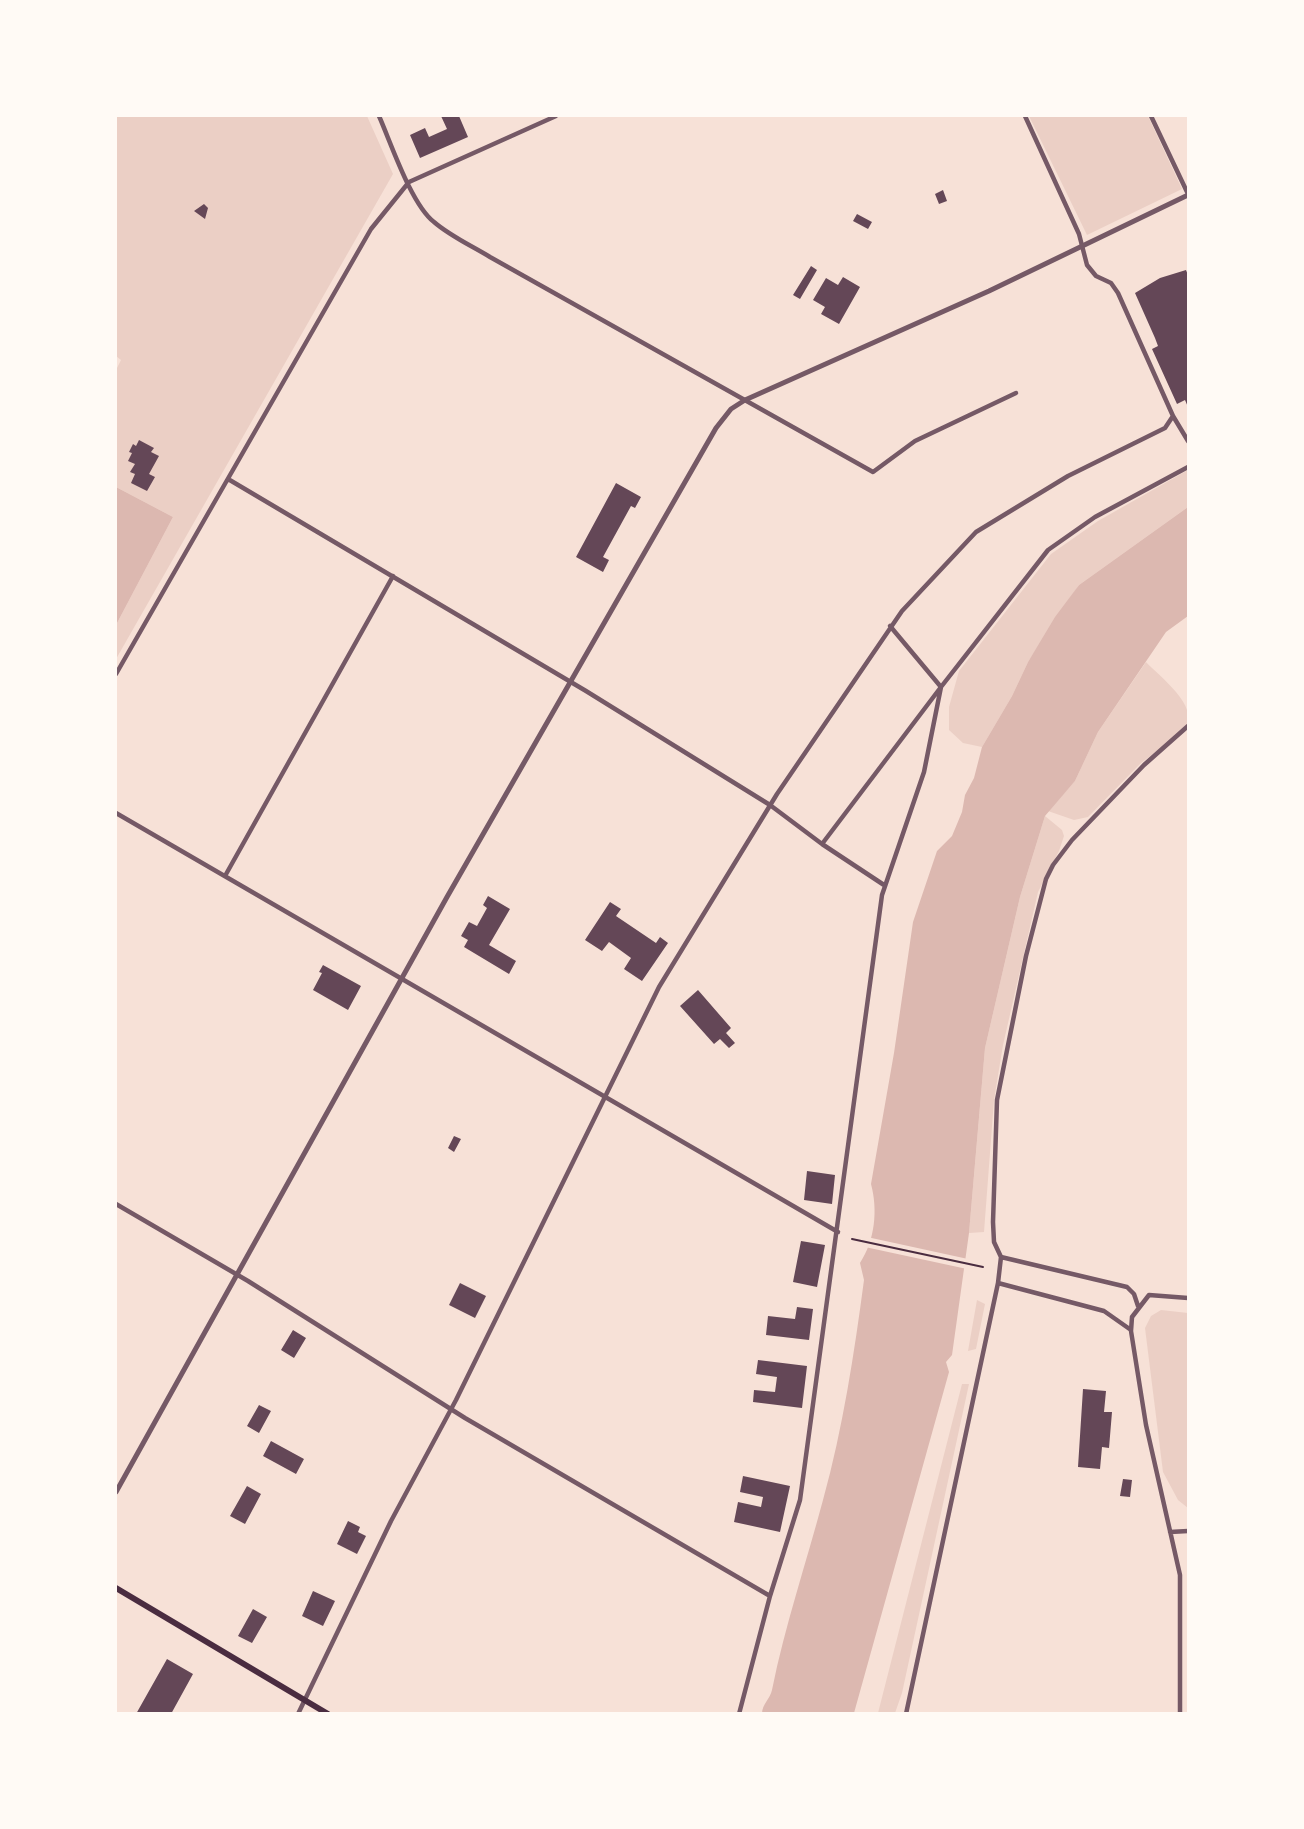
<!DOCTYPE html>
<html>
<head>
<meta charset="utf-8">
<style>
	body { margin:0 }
	#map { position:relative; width:1304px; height:1829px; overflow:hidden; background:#f7e1d7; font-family:Mulish,sans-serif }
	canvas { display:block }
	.frame { position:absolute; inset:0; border:117px solid #fffaf5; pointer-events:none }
</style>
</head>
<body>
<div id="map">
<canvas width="1304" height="1829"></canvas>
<div class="frame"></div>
</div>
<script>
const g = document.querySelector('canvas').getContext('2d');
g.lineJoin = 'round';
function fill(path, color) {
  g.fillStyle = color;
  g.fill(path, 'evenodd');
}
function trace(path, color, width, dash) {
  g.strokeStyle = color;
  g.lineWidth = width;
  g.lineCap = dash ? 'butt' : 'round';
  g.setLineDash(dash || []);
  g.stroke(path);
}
fill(new Path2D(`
	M116 116H367L393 174 116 659V625L173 517 116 487V370L121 360 116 356Z
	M1029 116H1148L1182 189 1087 235Z
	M1188 470V507L1079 585 1028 662 1012 696 982 747 963 743 949 730V707L959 671 1051 554 1098 521Z
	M1146 662C1161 678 1199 705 1186 729L1141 763 1088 817 1074 820 1048 811 1075 781 1098 732Z
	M1045 816 1062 830 1064 836 1059 851 1038 892 1003 1045 994 1100 984 1232 969 1233 985 1048 1020 897Z
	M977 1300 985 1304 976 1349 968 1351Z
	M1161 1310 1188 1313V1508L1178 1500 1163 1472 1145 1328 1151 1316Z
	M962 1384H969L902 1693 895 1713H878Z`), '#ebcfc5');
fill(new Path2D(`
	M116 487 173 517 116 625Z
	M1188 507V616L1166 632 1098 732 1075 781 1045 816 1020 897 985 1048 969 1233 952 1355 946 1362 949 1372 854 1713 762 1714C762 1704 770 1699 772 1690 785 1625 806 1564 823 1500 843 1427 854 1355 864 1280L860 1263C875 1240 878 1210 871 1184L894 1053 913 922 937 851 952 836 962 812 965 795 974 778 982 747 1012 696 1028 662 1055 617 1079 585Z`), '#dcb8b0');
fill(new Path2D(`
	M867 1237 968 1259 967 1269 865 1247Z`), '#f7e1d7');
fill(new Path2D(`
	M441 116H459L468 137 420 158 410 135 425 128 429 137 447 129Z
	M943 190 947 201 939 204 935 194Z
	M204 204 208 208 205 219 194 211Z
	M857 214 872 222 868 229 853 221Z
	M811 266 817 270 800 299 793 295Z
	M1186 270 1188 275V407L1185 400 1177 404 1152 349 1158 346 1155 338 1135 293 1160 278Z
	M843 277 860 287 839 324 821 314 825 307 813 300 826 278 838 285Z
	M139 440 154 448 151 452 159 456 149 474 155 477 147 491 131 483 135 474 130 472 135 464 128 461 132 453 129 452 133 444 136 446Z
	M616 483 641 497 635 508 631 506 603 557 609 560 603 572 576 557Z
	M488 896 510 909 489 945 516 961 509 974 464 947 468 940 461 936 469 922 477 926 487 908 483 905Z
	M610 902 621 909 616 916 656 943 660 937 668 943 642 981 624 969 631 958 609 942 602 951 585 940Z
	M323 965 361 986 348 1010 313 990 322 973 319 972Z
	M698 990 731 1028 726 1033 735 1043 729 1048 720 1039 714 1044 680 1006Z
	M454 1136 461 1139 454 1152 448 1148Z
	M807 1171 835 1175 832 1204 804 1200Z
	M801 1241 825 1245 817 1287 793 1282Z
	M460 1283 486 1296 475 1318 449 1305Z
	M797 1307 813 1309 809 1340 766 1335 768 1316 795 1319Z
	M293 1330 306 1338 294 1358 281 1350Z
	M758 1360 807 1366 802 1408 753 1402 754 1390 775 1392 777 1377 756 1374Z
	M1083 1389 1106 1391 1104 1412H1112L1109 1448 1102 1447 1100 1469 1078 1467Z
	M259 1405 271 1411 259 1433 247 1426Z
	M271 1441 304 1459 296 1474 263 1456Z
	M743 1476 790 1486 780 1532 734 1522 738 1502 761 1507 763 1497 740 1492Z
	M1123 1479 1132 1480 1130 1497 1120 1496Z
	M247 1486 261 1494 245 1524 230 1516Z
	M348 1521 360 1527 358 1532 366 1536 357 1554 337 1544Z
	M313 1591 335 1601 323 1626 302 1616Z
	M253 1609 267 1617 252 1643 238 1636Z
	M167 1659 193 1674 171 1714H136Z`), '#644757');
trace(new Path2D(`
	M852 1239 983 1267`), '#4a2c40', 2);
trace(new Path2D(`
	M379 116C391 143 411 204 434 222 450 236 472 246 490 257L873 472 915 441 1016 393
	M1025 116 1079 234 1087 265 1096 276 1111 283 1118 293 1173 416 1188 441
	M1151 116 1188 194
	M228 479 586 691 770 805 822 844 884 885
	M116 674 371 229 409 182 556 116
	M116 813 838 1232
	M822 844 941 687 1048 550 1095 517 1188 467
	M225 876 393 576
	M116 1204 248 1281 465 1418 770 1596
	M1001 1257 1127 1287 1134 1294 1138 1306
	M998 1283 1104 1311 1131 1330
	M1170 1532 1188 1531
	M298 1714 391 1521 456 1400 659 987 777 794 902 611 976 532 1068 476 1165 428 1173 416
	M739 1714 770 1596 800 1500 882 895 924 772 941 687 890 626
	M906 1714 998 1283 1001 1257 994 1242 993 1222 997 1100 1026 956 1046 879 1053 865 1072 840 1144 765 1188 726
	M1180 1714V1575L1146 1425 1131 1331 1132 1317 1149 1295 1188 1298`), '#755966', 4.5);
trace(new Path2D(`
	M116 1492 447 897 716 428 731 409 745 400 989 291 1188 195`), '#755966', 5);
trace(new Path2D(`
	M116 1588 328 1714`), '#4a2c40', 6);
</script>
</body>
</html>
